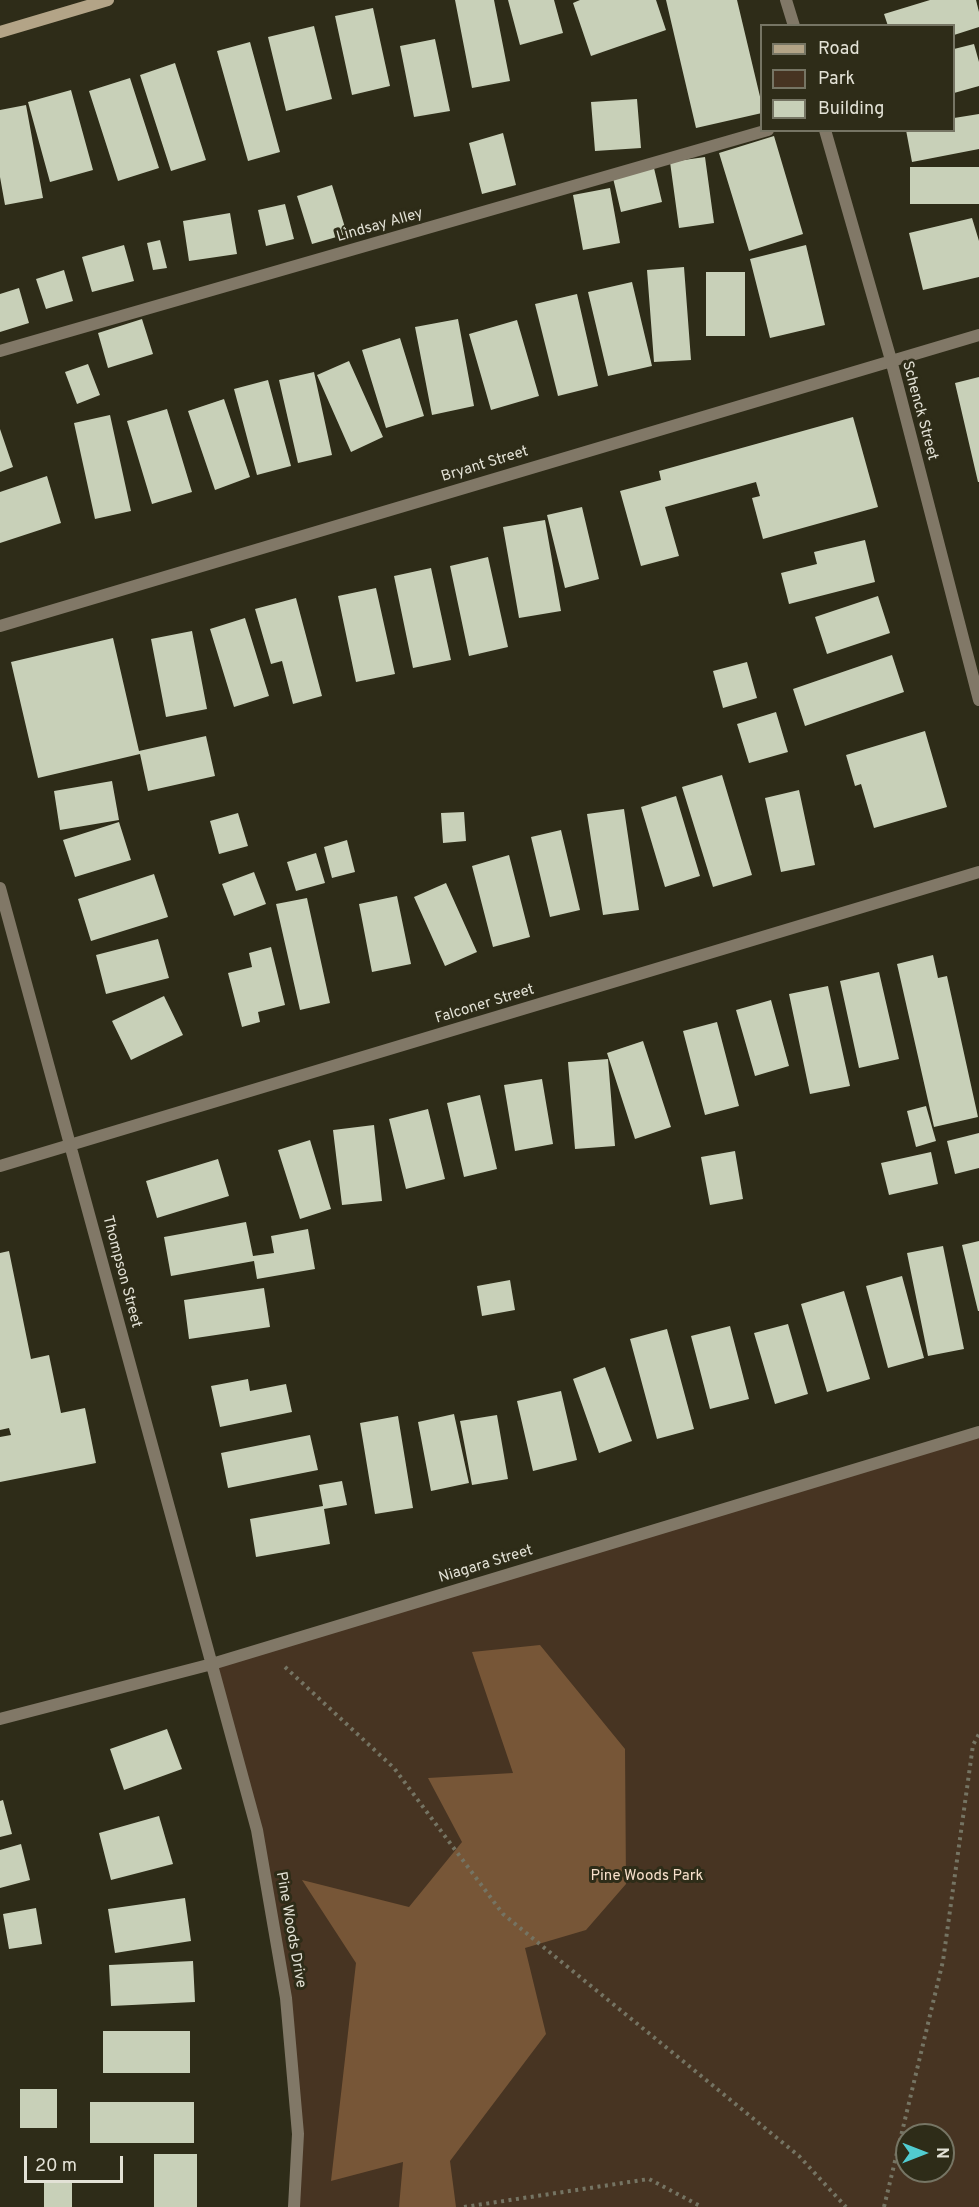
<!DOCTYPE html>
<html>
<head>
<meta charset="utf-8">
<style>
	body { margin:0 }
	#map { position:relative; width:979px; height:2207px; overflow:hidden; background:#2e2c18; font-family:Overpass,sans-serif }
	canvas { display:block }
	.legend { position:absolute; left:760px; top:24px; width:195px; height:108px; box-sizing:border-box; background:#2e2c18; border:2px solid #767564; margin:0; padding:8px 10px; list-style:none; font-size:18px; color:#e3e2d6 }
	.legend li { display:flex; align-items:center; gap:12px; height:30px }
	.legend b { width:30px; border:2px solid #767564 }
	.north { position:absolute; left:895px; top:2123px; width:60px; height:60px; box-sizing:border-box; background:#2e2c18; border:2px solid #767564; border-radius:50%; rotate:90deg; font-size:16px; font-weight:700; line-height:24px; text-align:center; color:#e3e2d6 }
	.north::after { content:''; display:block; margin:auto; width:21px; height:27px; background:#51ccd1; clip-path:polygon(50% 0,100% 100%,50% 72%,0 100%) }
	.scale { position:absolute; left:24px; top:2156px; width:99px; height:27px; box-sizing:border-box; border:3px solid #e3e2d6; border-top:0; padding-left:8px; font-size:18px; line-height:21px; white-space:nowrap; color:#e3e2d6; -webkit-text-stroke:4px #2e2c18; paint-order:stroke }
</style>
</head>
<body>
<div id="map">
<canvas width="979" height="2207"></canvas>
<ul class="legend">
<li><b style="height:8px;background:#b3a487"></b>Road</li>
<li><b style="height:16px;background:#473422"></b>Park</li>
<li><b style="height:16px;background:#c8d0b8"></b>Building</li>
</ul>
<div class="north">N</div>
<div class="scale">20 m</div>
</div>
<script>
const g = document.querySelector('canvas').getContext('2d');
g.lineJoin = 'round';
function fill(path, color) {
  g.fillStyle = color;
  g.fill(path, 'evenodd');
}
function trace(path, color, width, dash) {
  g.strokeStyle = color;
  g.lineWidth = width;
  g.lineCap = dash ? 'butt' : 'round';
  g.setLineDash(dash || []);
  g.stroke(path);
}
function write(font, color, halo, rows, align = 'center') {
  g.font = font + ' Overpass,sans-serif';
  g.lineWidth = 6;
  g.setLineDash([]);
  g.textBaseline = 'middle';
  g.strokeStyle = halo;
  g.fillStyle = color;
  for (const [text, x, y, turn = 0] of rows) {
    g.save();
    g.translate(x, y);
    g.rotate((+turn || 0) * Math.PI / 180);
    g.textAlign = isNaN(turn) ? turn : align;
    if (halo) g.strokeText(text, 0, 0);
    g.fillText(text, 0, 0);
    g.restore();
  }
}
fill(new Path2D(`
	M979 1432V2207H294L298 2134 286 1998 257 1830 212 1664ZM907 2135H943V2171H907Z`), '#473422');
fill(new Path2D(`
	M540 1645 625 1749 626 1884 586 1930 525 1948 546 2034 450 2161 456 2207H399L403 2162 331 2181 356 1963 302 1880 409 1907 462 1842 428 1778 513 1773 472 1652Z`), '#775637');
fill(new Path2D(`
	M455 0H494L510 81 472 88Z
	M508 0H554L563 33 520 45Z
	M580 0H656L666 30 591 56 573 3Z
	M666 0H737L762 105V113L696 128Z
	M930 0H976L979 12V27L954 35V26H888L884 14Z
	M373 8 390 86 352 95 335 16Z
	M314 26 332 99 286 111 268 37Z
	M435 39 450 111 414 117 400 46Z
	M250 42 280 152 248 161 217 51Z
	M974 44 979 62V86L954 93V49Z
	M175 63 206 160 171 171 140 75Z
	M130 78 159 168 118 181 89 91Z
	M71 90 93 170 50 182 28 102Z
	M637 99 641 148 595 151 591 102Z
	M26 105 43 198 5 205 0 177V110Z
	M979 114V149L912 162 906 130H954V118Z
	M503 133 516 185 482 194 469 143Z
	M774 136 803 234 749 251 719 153Z
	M705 157 714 223 679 228 670 162Z
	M910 167H979V204H910Z
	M654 168 662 202 621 212 613 178Z
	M332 185 347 234 312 244 297 196Z
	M610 188 620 243 583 250 573 195Z
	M285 204 294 239 266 246 258 210Z
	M230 213 237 254 189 261 183 221Z
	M972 218 979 241V277L923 290 909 233Z
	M160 240 167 268 153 270 147 243Z
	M124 245 134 281 92 292 82 257Z
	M806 245 825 325 770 338 750 259Z
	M684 267 691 360 654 362 647 270Z
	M64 270 73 301 46 309 36 279Z
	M706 272H745V336H706Z
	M632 282 652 366 608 376 588 292Z
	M19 288 29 323 0 332V294Z
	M577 294 598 386 558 396 535 304Z
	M142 319 153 354 108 368 98 333Z
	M458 319 474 406 432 415 415 327Z
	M517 320 539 396 491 410 469 334Z
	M400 338 424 416 386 428 362 350Z
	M349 361 383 437 351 452 317 375Z
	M88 364 100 395 77 404 65 372Z
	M314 372 332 455 298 463 279 380Z
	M979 377V482H978L955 383Z
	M268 380 291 466 257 475 234 389Z
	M224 399 250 477 215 490 188 411Z
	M167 409 192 492 152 504 127 421Z
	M110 415 131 511 95 519 74 423Z
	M853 417 878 507 763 539 752 498 760 496 756 482 665 507 679 556 641 566 620 491 661 480 659 471Z
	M0 429 13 467 0 472Z
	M47 476 61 523 0 543V492Z
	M582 507 599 579 565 588 547 515Z
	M545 520 561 611 519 618 503 527Z
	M865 540 875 582 789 604 781 573 817 564 814 552Z
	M488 557 508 647 469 656 450 566Z
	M431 568 451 660 413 668 394 576Z
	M376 588 395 674 356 682 338 596Z
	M878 596 890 633 827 654 815 617Z
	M296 598 322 696 293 704 282 661 271 664 255 609Z
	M245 618 269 696 234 707 210 629Z
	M192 631 207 709 166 717 151 639Z
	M113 638 139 751 206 736 215 776 148 791 140 754 38 778 11 662Z
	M892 655 904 692 805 726 793 689Z
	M747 662 757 698 723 708 713 671Z
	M776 712 788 752 749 763 737 724Z
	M925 731 947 807 874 828 861 784 855 786 846 755Z
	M722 775 752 875 713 887 682 787Z
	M112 781 119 820 60 830 54 791Z
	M799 790 815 865 781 872 765 798Z
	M676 796 700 876 665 887 641 807Z
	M624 809 639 910 603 915 587 814Z
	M464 812 466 841 443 843 441 813Z
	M238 813 248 846 219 854 210 821Z
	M119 822 131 860 75 877 63 840Z
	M561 830 580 910 550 917 531 837Z
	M347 840 355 872 332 878 324 847Z
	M316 853 325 883 296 891 287 862Z
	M509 855 530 937 493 947 472 866Z
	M254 872 266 904 234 916 222 884Z
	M154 874 168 917 91 941 78 899Z
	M446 883 477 952 445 966 414 897Z
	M397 896 411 964 372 972 359 904Z
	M307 898 330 1003 300 1010 276 904Z
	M158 939 169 978 106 994 96 955Z
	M271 947 285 1005 258 1012 260 1022 242 1027 228 973 252 967 249 953Z
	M933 955 938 978 947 976 978 1117 934 1127 897 964Z
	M879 972 899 1059 859 1068 840 981Z
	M828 986 850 1086 810 1094 789 994Z
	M164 996 183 1035 131 1060 112 1021Z
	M771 1000 789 1066 755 1076 736 1010Z
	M717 1022 739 1106 705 1115 683 1031Z
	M643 1041 671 1127 635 1139 607 1053Z
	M608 1059 615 1146 575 1149 568 1062Z
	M542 1079 553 1144 515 1151 504 1085Z
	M480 1095 497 1169 464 1177 447 1103Z
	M926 1106 936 1141 916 1147 907 1111Z
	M428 1109 445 1179 406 1189 389 1119Z
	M374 1125 382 1201 342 1205 333 1130Z
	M979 1133V1168L955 1174 947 1141Z
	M310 1140 331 1209 300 1219 278 1150Z
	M735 1151 743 1199 710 1205 701 1157Z
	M931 1152 938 1184 889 1195 881 1163Z
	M218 1159 229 1196 157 1218 146 1181Z
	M246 1222 253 1256 274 1253 271 1236 308 1229 315 1269 257 1279 254 1261 171 1276 164 1237Z
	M979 1241V1311H978L962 1245Z
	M943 1246 964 1349 928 1356 907 1253Z
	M9 1251 31 1359 49 1355 61 1413 85 1408 96 1463 0 1482V1437L11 1435 9 1428 0 1430V1253Z
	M902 1276 924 1358 888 1368 866 1286Z
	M510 1280 515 1310 482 1316 477 1286Z
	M264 1288 270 1327 189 1339 184 1300Z
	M844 1291 870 1379 827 1392 801 1304Z
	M788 1324 808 1394 775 1404 754 1333Z
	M730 1326 749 1399 710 1409 691 1336Z
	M667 1329 694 1429 657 1439 630 1339Z
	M605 1367 632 1441 599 1453 573 1379Z
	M248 1379 250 1391 286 1384 292 1412 220 1427 211 1386Z
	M561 1391 577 1460 533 1471 517 1401Z
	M454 1414 469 1483 431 1491 418 1422Z
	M497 1415 508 1479 472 1485 460 1421Z
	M398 1416 413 1508 375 1514 360 1423Z
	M310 1435 318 1470 228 1488 221 1453Z
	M342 1481 347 1505 324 1509 330 1544 256 1557 250 1519 323 1506 319 1485Z
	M167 1729 182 1769 124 1790 110 1749Z
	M3 1800 12 1834 0 1837V1801Z
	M159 1816 173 1864 111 1880 99 1833Z
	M21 1844 30 1880 0 1888V1850Z
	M185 1898 191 1941 115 1953 108 1909Z
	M36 1908 42 1944 9 1949 3 1914Z
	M193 1961 195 2002 111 2006 109 1965Z
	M103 2031H190V2073H103Z
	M20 2089H57V2128H20Z
	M90 2102H194V2143H90Z
	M154 2154H197V2207H154Z
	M72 2181V2207H44V2182Z`), '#c8d0b8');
trace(new Path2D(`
	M285 1667 394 1768 503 1914 799 2156 846 2207
	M464 2207 649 2179 702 2207
	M884 2207 943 1961 973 1745 979 1734`), '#757463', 4, [3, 4.5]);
trace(new Path2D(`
	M0 351 768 130`), '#817867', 12);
trace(new Path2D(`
	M786 0 794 26
	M825 130 891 360 979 700
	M0 626 979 335
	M0 888 257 1830 286 1998 298 2134 294 2207
	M0 1166 979 872
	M0 1719 212 1664 979 1432`), '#817867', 12);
trace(new Path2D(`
	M0 32 108 0`), '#b3a487', 12);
write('15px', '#e3e2d6', '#2e2c18', [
	["Lindsay Alley",380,226,-16],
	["Schenck Street",919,411,75],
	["Bryant Street",485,465,-17],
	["Falconer Street",485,1005,-17],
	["Thompson Street",121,1272,75],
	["Niagara Street",486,1565,-17],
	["Pine Woods Drive",290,1930,80]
]);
write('15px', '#f7e0cb', '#2e2c18', [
	["Pine Woods Park",647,1877]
]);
</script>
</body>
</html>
